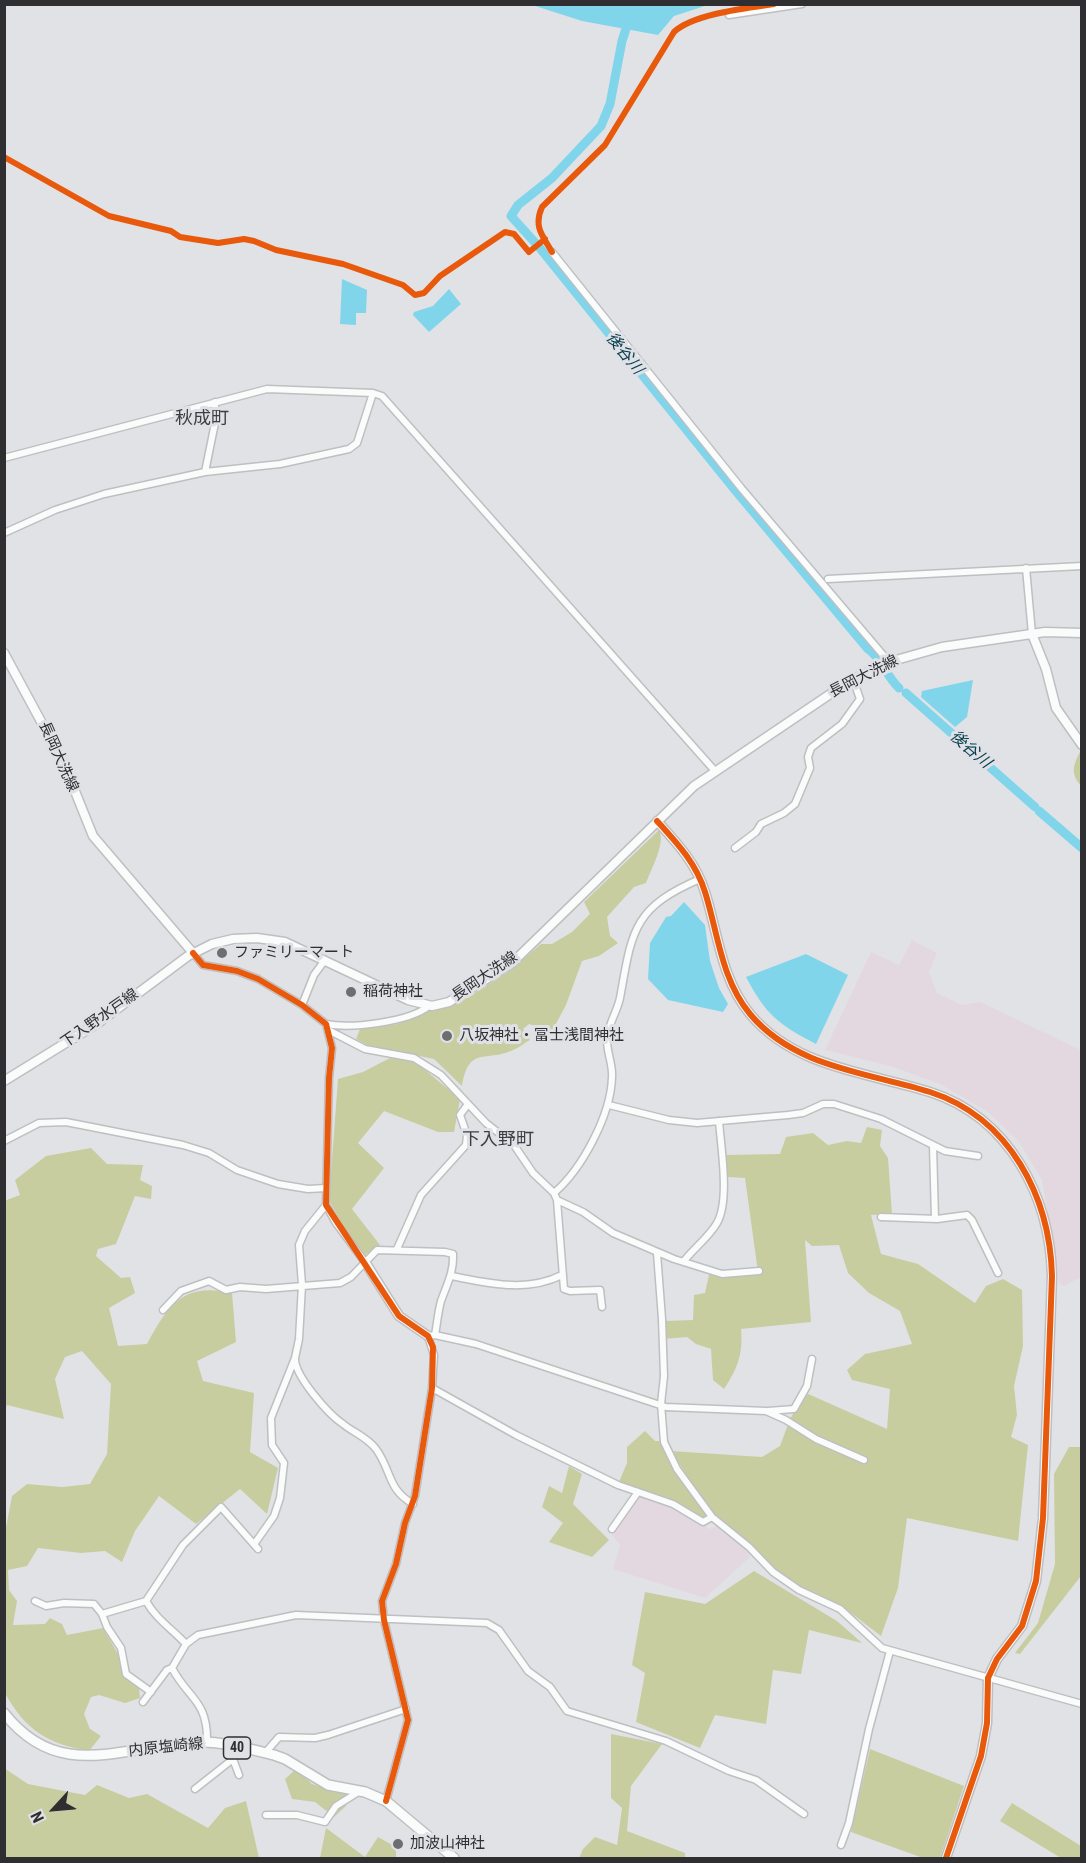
<!DOCTYPE html>
<html>
<head>
<meta charset="utf-8">
<style>
	body { margin:0 }
	#map { position:relative; width:1086px; height:1863px; overflow:hidden; background:#e1e2e6; font-family:"Roboto Condensed",sans-serif }
	canvas { display:block }
	.frame { position:absolute; inset:0; border:6px solid #2f2f31; pointer-events:none }
	.north { position:absolute; left:24px; top:1779px; width:60px; height:60px; -webkit-text-stroke:4px #e0e1e7; paint-order:stroke; rotate:244deg; font-size:16px; font-weight:700; line-height:24px; text-align:center; color:#2f2f31 }
	.north::after { content:''; display:block; margin:auto; width:21px; height:27px; background:#2f2f31; clip-path:polygon(50% 0,100% 100%,50% 72%,0 100%) }
</style>
</head>
<body>
<div id="map">
<canvas width="1086" height="1863"></canvas>
<div class="frame"></div>
<div class="north">N</div>
</div>
<script>
const g = document.querySelector('canvas').getContext('2d');
g.lineJoin = 'round';
function fill(path, color) {
  g.fillStyle = color;
  g.fill(path, 'evenodd');
}
function trace(path, color, width, dash) {
  g.strokeStyle = color;
  g.lineWidth = width;
  g.lineCap = dash ? 'butt' : 'round';
  g.setLineDash(dash || []);
  g.stroke(path);
}
function write(font, color, halo, rows, align = 'center') {
  g.font = font + ' "Roboto Condensed","Noto Sans JP",sans-serif';
  g.lineWidth = 6;
  g.setLineDash([]);
  g.textBaseline = 'middle';
  g.strokeStyle = halo;
  g.fillStyle = color;
  for (const [text, x, y, turn = 0] of rows) {
    g.save();
    g.translate(x, y);
    g.rotate((+turn || 0) * Math.PI / 180);
    g.textAlign = isNaN(turn) ? turn : align;
    if (halo) g.strokeText(text, 0, 0);
    g.fillText(text, 0, 0);
    g.restore();
  }
}
fill(new Path2D(`
	M912 940 937 953 929 972 937 993 962 1005 980 1002 1081 1050V1277L1064 1286 1060 1284 1042 1180 1019 1142 988 1112 940 1084 893 1067 825 1050 871 952 899 965Z
	M638 1495 675 1509 710 1529 718 1525 726 1530 745 1548 750 1557 705 1598 613 1569 620 1545 612 1535Z`), '#e4d8e0');
fill(new Path2D(`
	M1081 750V786C1070 773 1073 765 1081 750Z
	M659 830C666 843 651 869 646 883L634 887 607 917 610 936 618 943 599 956 582 961 566 1005 552 1031 529 1024 523 1029 530 1040C524 1043 519 1048 513 1050 485 1063 469 1045 462 1086L434 1059 367 1045 356 1039 360 1029 398 1024 428 1009H441L462 1001 508 972 541 944H552L572 932 590 914 584 902Z
	M390 1058 413 1060 460 1099 454 1132H438L384 1111 358 1143 384 1168 352 1209 380 1245 365 1255 342 1225 329 1200 338 1079 363 1072Z
	M867 1127 882 1130 880 1146 888 1158 892 1214 871 1215 881 1254 918 1264 975 1303 986 1286 1003 1279 1022 1290 1023 1346 1014 1386 1017 1415 1011 1437 1028 1445 1018 1541 907 1518 898 1588 881 1636 843 1607 807 1592 767 1563 750 1544 708 1508 671 1451 762 1457 780 1446 790 1419 806 1393 887 1429 890 1389 852 1380 847 1370 865 1354 912 1344 900 1311 869 1293 848 1273 839 1245 812 1246 805 1240 811 1322 741 1329C743 1354 738 1368 724 1389L713 1380 711 1349 696 1344 687 1337 664 1339V1321L693 1320 694 1295 705 1293 709 1275 733 1276 758 1272 745 1178 728 1177 725 1155 780 1154 786 1137 813 1133 828 1145 847 1141 861 1143Z
	M91 1148 107 1164 143 1165 140 1180 152 1186 151 1199 135 1196 116 1244 98 1249 96 1256 121 1278 130 1277 135 1293 109 1308 118 1346 147 1344C168 1305 183 1282 232 1293L236 1342 197 1361 203 1381 254 1393 250 1452 278 1468 267 1514 240 1489 196 1524 159 1496 135 1531 122 1562 105 1551 81 1553 38 1548 27 1566 8 1570 9 1590 17 1601 13 1625 45 1624 50 1618 62 1624 67 1635 103 1628 118 1654 124 1674 139 1688 140 1698 125 1703 99 1695 91 1697 84 1714 90 1729 101 1736 89 1751C48 1744 25 1730 5 1693V1533L12 1496 27 1484 62 1487 90 1484 107 1454 111 1384 82 1351 65 1357 55 1379 64 1419 7 1405 5 1410 4 1201 20 1195 15 1180 46 1156Z
	M645 1431 655 1441H661L668 1459 709 1515 703 1519 667 1498 619 1482 627 1463V1447Z
	M1069 1447H1081V1576L1020 1654 1015 1653 1038 1623 1055 1564 1054 1474Z
	M569 1466 582 1474 573 1504 609 1540 592 1557 549 1542 563 1523 542 1507 549 1486 562 1493Z
	M754 1571 837 1621 862 1643 809 1630 801 1674 773 1670 766 1724 715 1715 700 1748 636 1722 645 1673 632 1665 645 1592 705 1604Z
	M611 1734 662 1744 631 1786 627 1831 685 1853V1858H579L583 1849 595 1837 617 1845 622 1808 611 1798Z
	M870 1749 964 1786 940 1858H923L851 1832Z
	M4 1768 28 1784 85 1795 97 1785 129 1798 147 1794 208 1828 225 1808 246 1801 259 1858H5Z
	M296 1769 312 1784 348 1794 346 1806 334 1817 315 1802 292 1799 285 1779Z
	M1012 1803 1081 1846V1858H1061L1000 1821Z
	M326 1828 365 1857 378 1837 396 1847V1858H320Z`), '#c8cda0');
fill(new Path2D(`
	M532 5H708L674 16 658 35 582 21Z
	M342 279 367 290 366 313H356V325L340 324Z
	M449 289 461 304 429 332 413 315 414 312 433 306Z
	M973 680 967 717 955 727 921 697 922 691Z
	M684 902 705 925 710 961 719 988 728 1004 723 1012 668 1000 648 979 650 943 666 917 671 916Z
	M806 954 848 975 816 1044C778 1024 766 1015 746 977Z`), '#81d5eb');
trace(new Path2D(`
	M634 4 622 41 610 104 601 126 552 178 518 205 511 216 539 247 735 490 868 649C881 657 886 676 899 688
	M906 693 1035 807
	M1039 811 1082 848`), '#81d5eb', 9);
const street = new Path2D(`
	M729 15 802 4
	M552 252 742 489 889 662
	M4 458 267 389 373 393 382 396 715 771
	M205 472 215 423V402
	M4 533 55 510 104 494 205 472 280 464 349 449 357 443 373 393
	M1026 568 1032 634
	M828 579 1082 566
	M735 848 756 832 761 824 784 813 795 804 810 768 808 757 811 748 842 724 860 699 853 679
	M193 953 203 965 237 971 258 979 302 1005 326 1024 332 1048 329 1078 326 1205 336 1223 365 1262
	M302 1005 314 975 325 960
	M326 1024C351 1029 409 1022 429 1006
	M330 1031 365 1049 414 1058 441 1075 486 1123 514 1145 533 1173 554 1193 557 1200 564 1289 570 1291 600 1290 602 1307
	M609 1105 669 1120 697 1123 788 1115 803 1113 823 1104H834L881 1119 945 1151 978 1156
	M4 1141 39 1123 66 1122 183 1145 209 1153 237 1170 278 1184 308 1189 326 1188
	M933 1146 935 1219
	M554 1193C582 1169 611 1115 612 1077 613 1063 606 1052 607 1037 609 1023 617 1012 620 998 632 932 632 908 700 879
	M557 1200 583 1212 613 1233 674 1259 722 1274 759 1271
	M881 1217 937 1219 967 1215 972 1220 998 1273
	M397 1249 421 1195 466 1145 467 1135 460 1115 468 1104
	M657 1253 662 1319 664 1376 661 1404 664 1442 677 1469 712 1517 749 1547 773 1572 799 1590 840 1609 882 1648 1082 1704
	M684 1261C694 1248 709 1237 717 1223 730 1200 721 1148 719 1121
	M451 1276C488 1283 526 1293 562 1275
	M163 1310 181 1291 209 1281 226 1290 240 1287 266 1289 340 1283 351 1277 377 1250 445 1252 453 1254C454 1272 447 1284 441 1301 438 1312 437 1324 435 1335
	M295 1359C295 1376 328 1414 343 1424 354 1433 367 1437 376 1449 392 1471 387 1489 413 1504
	M432 1388 516 1435 618 1485 673 1504 703 1522 712 1517
	M768 1411 794 1409 807 1386 812 1359
	M612 1529 638 1492
	M255 1543 274 1516 280 1498 284 1463 272 1445 271 1418 295 1358 299 1339 302 1285 299 1245 305 1231 326 1205
	M35 1601 46 1606 64 1603 94 1604 102 1614 146 1601 183 1545 221 1507 258 1549
	M146 1601C156 1619 172 1629 186 1644
	M102 1614 107 1627 121 1648 126 1674 151 1692
	M143 1702 167 1670 172 1668
	M207 1742C208 1700 188 1699 172 1668L186 1644 198 1635 296 1615 487 1623 499 1630 528 1671 550 1687 567 1711 666 1741 729 1771 756 1780 804 1814
	M265 1753 279 1737 315 1738 328 1735 406 1709
	M233 1759 239 1775
	M195 1789 233 1759 236 1748
	M386 1801 408 1720 384 1620 382 1601 396 1564 405 1523 415 1496 432 1388 434 1355 428 1336 435 1335 476 1344 666 1407 766 1411 786 1420 816 1439 864 1460
	M266 1815H297L325 1822 336 1806 360 1791
	M841 1845 849 1823 869 1729 890 1651`);
const secondary = new Path2D(`
	M1032 634 1046 669 1056 708 1082 745
	M4 653 64 764 93 836 193 953
	M657 821C677 843 696 863 705 892 718 933 721 979 750 1014 795 1068 867 1072 930 1092 1010 1118 1050 1197 1052 1276L1043 1518 1036 1581 1022 1626 997 1659 988 1678 987 1723 981 1756 946 1858
	M4 1081 98 1023 188 956 212 944 233 939 257 938 285 942 408 1000 432 1006 449 1002 512 963 694 786 848 682 889 662 942 647 1045 632 1082 633
	M365 1262 399 1316 428 1336`);
const primary = new Path2D(`
	M4 1713C60 1784 123 1745 197 1742 221 1741 250 1749 274 1755L285 1759 328 1785 365 1792 386 1801 454 1858`);
trace(street, '#bfbfc2', 9);
trace(secondary, '#bfbfc2', 11);
trace(primary, '#bfbfc2', 12);
trace(street, '#fafbfb', 6);
trace(secondary, '#fafbfb', 8);
trace(primary, '#fafbfb', 9);
trace(new Path2D(`
	M4 157 109 216 171 231 180 237 218 243 244 239 254 241 276 250 343 264 403 285 415 295 424 293 440 276 505 232 514 234 529 252 545 239
	M552 252C543 236 533 227 542 207L605 145 674 32C693 14 747 8 774 4
	M657 821C677 843 696 863 705 892 718 933 721 979 750 1014 795 1068 867 1072 930 1092 1010 1118 1050 1197 1052 1276L1043 1518 1036 1581 1022 1626 997 1659 988 1678 987 1723 981 1756 946 1858
	M193 953 203 965 237 971 258 979 302 1005 326 1024 332 1048 329 1078 326 1205 399 1316 428 1336 433 1347 432 1388 415 1496 405 1523 396 1564 382 1601 384 1620 408 1720 386 1801`), '#e8590c', 6);
for (const [x, y, r, color] of [
	[222,953,6,"#6d6e70"],
	[351,992,6,"#6d6e70"],
	[447,1036,6,"#6d6e70"],
	[398,1844,6,"#6d6e70"]
]) {
  const dot = new Path2D();
  dot.arc(x, y, r, 0, 2 * Math.PI);
  g.fillStyle = color;
  g.fill(dot);
  trace(dot, '#e0e1e7', 2);
}
for (const [x, y, w] of [
	[237,1748,27]
]) {
  const box = new Path2D();
  box.roundRect(x - w / 2, y - 11, w, 22, 4.5);
  g.fillStyle = '#e0e1e7';
  g.fill(box);
  trace(box, '#2f2f31', 1.5);
}
write('bold 14px', '#2f2f31', null, [
	["40",237,1748]
]);
write('15px', '#2f2f31', '#e0e1e7', [
	["長岡大洗線",864,677,-27],
	["長岡大洗線",58,757,66],
	["長岡大洗線",485,977,-34],
	["下入野水戸線",100,1019,-35],
	["内原塩崎線",166,1748,-6]
]);
write('15px', '#2f2f31', '#e0e1e7', [
	["ファミリーマート",234,953],
	["稲荷神社",363,992],
	["八坂神社・冨士浅間神社",459,1036],
	["加波山神社",410,1844]
], 'left');
write('italic 16px', '#033d49', '#e0e1e7', [
	["後谷川",624,354,51],
	["後谷川",970,750,41]
]);
write('18px', '#3d3e42', '#e0e1e7', [
	["秋成町",202,419],
	["下入野町",498,1140]
]);
</script>
</body>
</html>
